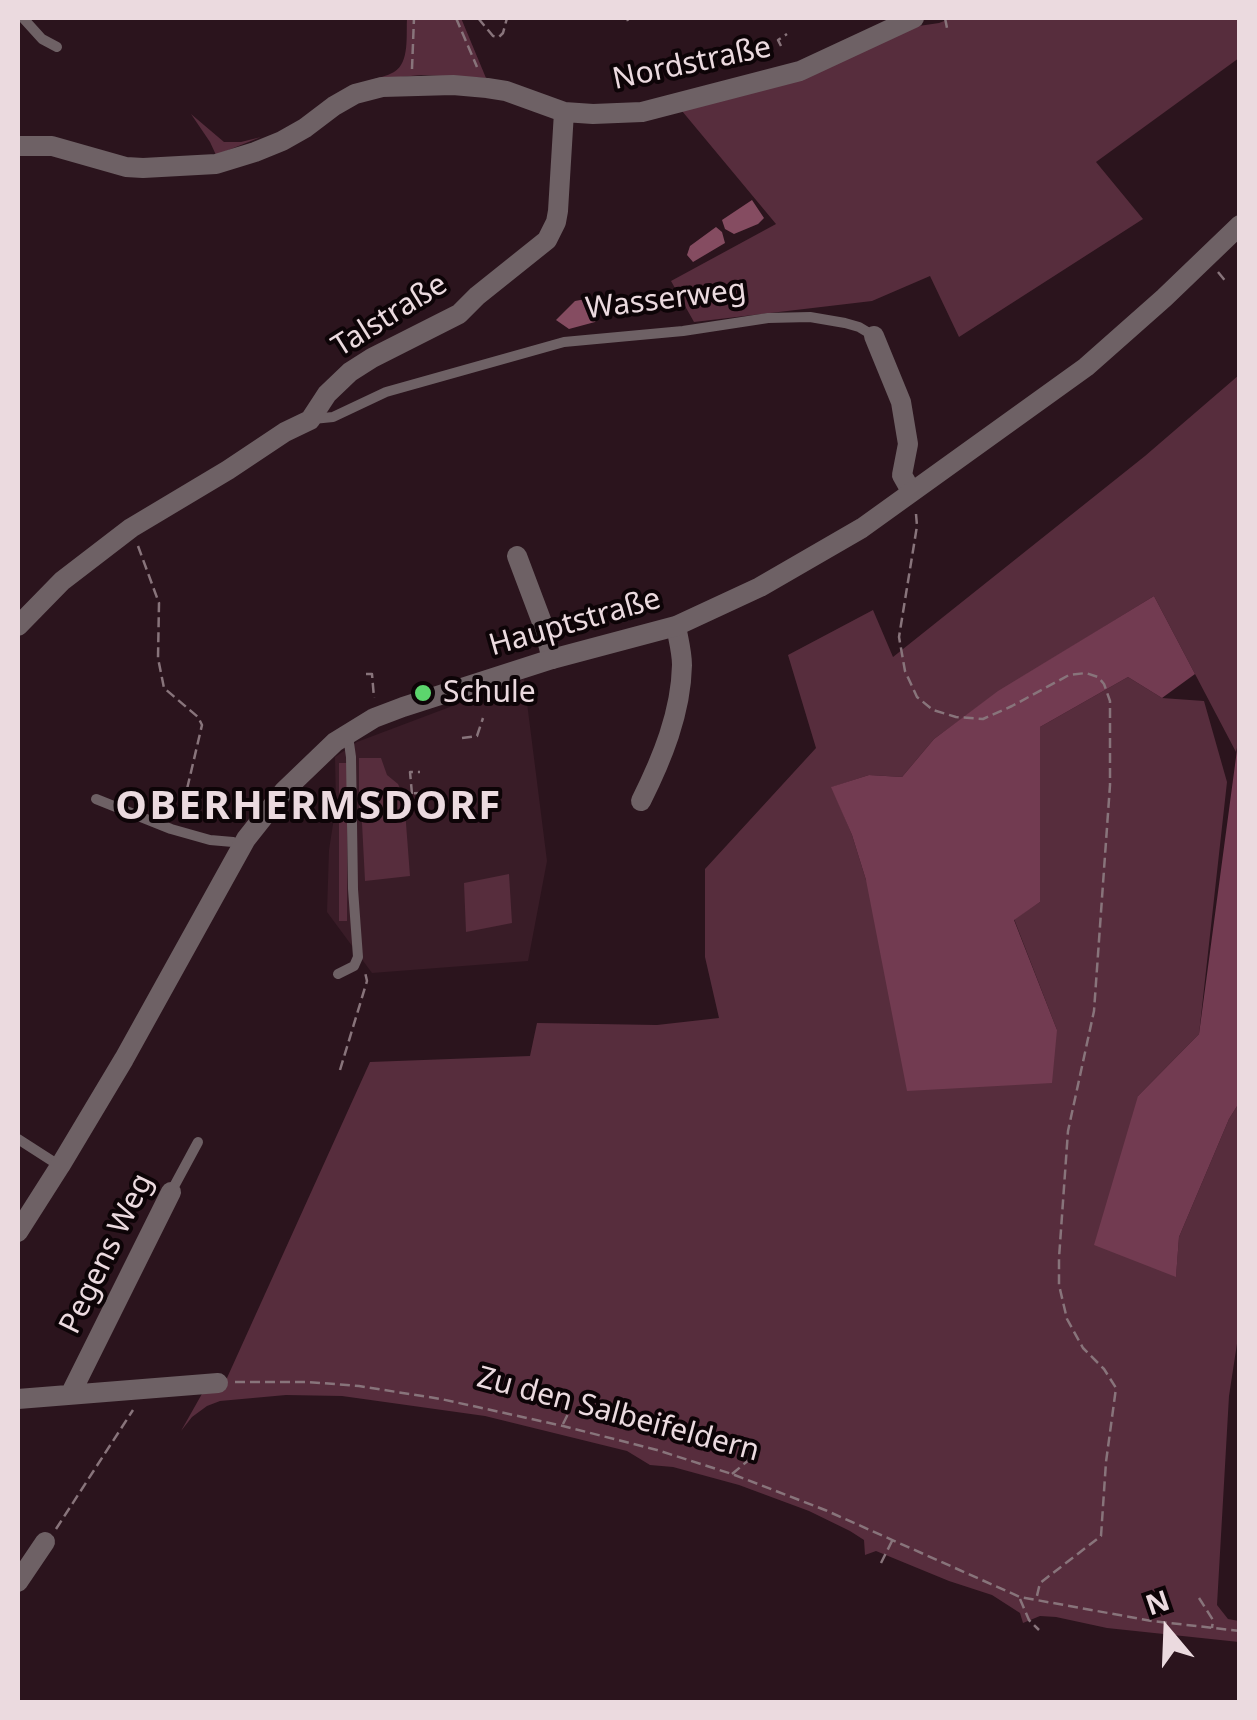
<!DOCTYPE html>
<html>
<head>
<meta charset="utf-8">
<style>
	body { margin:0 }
	#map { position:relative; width:1257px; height:1720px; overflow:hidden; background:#2b141d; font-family:"Noto Sans",sans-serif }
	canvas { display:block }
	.frame { position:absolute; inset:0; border:20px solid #ebdadf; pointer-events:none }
	.north { position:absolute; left:1117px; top:1580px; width:100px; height:100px; -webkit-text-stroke:8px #0d0407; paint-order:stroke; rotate:341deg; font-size:28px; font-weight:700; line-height:40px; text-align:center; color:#ebdadf }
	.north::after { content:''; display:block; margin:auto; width:35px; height:45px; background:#ebdadf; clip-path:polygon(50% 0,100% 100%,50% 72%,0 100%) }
</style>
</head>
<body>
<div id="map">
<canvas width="1257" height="1720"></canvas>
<div class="frame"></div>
<div class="north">N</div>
</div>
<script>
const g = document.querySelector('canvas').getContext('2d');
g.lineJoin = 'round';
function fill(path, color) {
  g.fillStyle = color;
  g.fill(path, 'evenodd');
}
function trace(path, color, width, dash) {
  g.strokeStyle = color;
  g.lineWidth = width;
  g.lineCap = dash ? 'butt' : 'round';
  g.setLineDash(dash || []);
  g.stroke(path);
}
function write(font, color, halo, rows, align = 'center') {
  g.font = font + ' "Noto Sans",sans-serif';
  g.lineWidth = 8;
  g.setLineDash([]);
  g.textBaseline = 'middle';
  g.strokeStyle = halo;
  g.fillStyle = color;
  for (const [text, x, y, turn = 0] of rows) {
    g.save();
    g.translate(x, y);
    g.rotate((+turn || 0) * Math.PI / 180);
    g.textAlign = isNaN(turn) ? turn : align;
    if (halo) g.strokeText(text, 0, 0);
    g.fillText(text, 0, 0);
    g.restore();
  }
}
fill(new Path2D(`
	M524 679 547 861 528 961 372 973 327 912 329 850 336 805 335 757 357 742Z`), '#391c27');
fill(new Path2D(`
	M407 18H461L486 78 421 75 370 80C378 78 387 76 394 72 410 63 406 34 407 18Z
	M952 18H1239V58L1096 162 1143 219 959 337 930 276 872 301 694 322 671 281 776 224 682 111 905 28 939 23Z
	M191 114 224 142H241L261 137 216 155 210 142Z
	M1239 375 1240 735 1236 752 1154 596 998 692 934 739 902 777 869 775 832 787 852 835 866 880 1057 1030 1014 919 1040 902V727L1128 677 1162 698 1204 701 1227 782 1199 1034 1138 1096 1176 1276 1179 1237 1229 1119 1239 1103 1240 1324 1229 1396 1217 1605 1228 1619 1239 1621V1642L1107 1628 1056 1617 1040 1616 1023 1623 1020 1613 992 1595 949 1581 876 1551 865 1555 864 1540 850 1531 809 1511 739 1485 673 1467 650 1465 627 1451 485 1416 342 1396 286 1395 220 1401 207 1406 192 1417 181 1431 203 1392 222 1389 370 1062 530 1056 537 1023 657 1025 719 1018 705 957V869L816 748 788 655 873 610 893 657 1145 456Z
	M359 758H381L387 775 398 784 404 797 410 876 365 881 362 823 359 815Z
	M339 763H347V921H339Z
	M509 874 512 923 466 932 464 883Z`), '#572d3d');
fill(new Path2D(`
	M1154 596 1195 674 1162 698 1128 677 1040 727V902L1014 920 1057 1030 1052 1083 907 1091 866 880 852 835 831 787 869 775 902 777 934 739 998 691Z
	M1239 735V1103L1229 1119 1179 1237 1176 1277 1094 1245 1138 1096 1199 1034Z`), '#723b51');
fill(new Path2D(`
	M752 200 764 218 758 224 734 234 725 229 722 220Z
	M716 227 722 232 725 243 693 262 687 255 690 246Z
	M602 296 608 301 595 322 569 329 556 320 575 301Z`), '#854c61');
trace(new Path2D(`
	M456 18 477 67
	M478 18 493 36 499 37 503 33 507 18
	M627 18 628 21
	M945 18 947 28
	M781 46 778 40 787 34
	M412 69 414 18
	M1218 272 1227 283
	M916 514 917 526 899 637 905 671 917 697 933 710 956 717 983 719 1012 706 1069 675 1086 673 1098 677 1104 684 1110 701V785L1094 1011 1068 1131 1059 1258V1285L1067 1319 1083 1348 1104 1369 1116 1388 1106 1462 1101 1536 1040 1583 1036 1600
	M138 546 159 603 158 658 164 688 198 717 202 725 180 819
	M366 674H372L374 698
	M462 738 477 736 483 718
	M399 794 421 793
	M412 794 410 772H420
	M340 1070 367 981 365 972
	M235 1382H308L359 1386 441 1399 563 1426 657 1450 732 1474 825 1510 1020 1597 1152 1621 1240 1631
	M563 1424 569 1412
	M732 1474 750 1459
	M56 1529 133 1410
	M881 1563 892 1541
	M1199 1598 1213 1620 1212 1628
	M1020 1599 1029 1620 1039 1630`), '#88747b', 2.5, [10, 5]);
trace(new Path2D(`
	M23 18 42 39 57 47
	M313 419 333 417 386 392 564 342 683 331 768 318 810 317 845 323 859 327 874 336
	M96 799 171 829 210 840 233 842 241 847
	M338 974 354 966 358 957 353 889 351 757 348 736
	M18 1139 60 1166
	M171 1192 198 1142`), '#6e6165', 10);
trace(new Path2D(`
	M18 146H52L126 167 143 168 216 164 255 152 282 141 305 128 334 106 355 94 382 87 453 85 487 88 506 91 564 112 593 114 642 112 800 71 914 18
	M874 336 901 402 908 444 902 475 911 491
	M517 556 543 625 552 659
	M18 626 62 581 131 528 228 470 285 432 310 420 327 394 350 372 372 358 459 314 477 296 547 240 556 222 558 211 564 112
	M641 801C662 759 681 713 682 665 682 652 678 638 676 626
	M71 1393 171 1192
	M18 1399 218 1383
	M18 1582 45 1542`), '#6e6165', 20);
trace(new Path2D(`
	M18 1232 60 1166 124 1059 246 839 284 791 335 742 374 718 403 707 552 659 676 626 760 587 862 528 1086 367 1164 298 1240 225`), '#6e6165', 20);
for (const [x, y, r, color] of [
	[423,693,10,"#5cd56d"]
]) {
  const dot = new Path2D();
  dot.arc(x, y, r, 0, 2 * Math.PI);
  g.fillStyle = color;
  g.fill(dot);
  trace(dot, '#0d0407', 4);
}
write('30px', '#ebdadf', '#0d0407', [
	["Nordstraße",692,64,-12],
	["Wasserweg",666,300,-7],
	["Talstraße",390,316,-32],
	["Hauptstraße",575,623,-16],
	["Pegens Weg",107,1254,-64],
	["Zu den Salbeifeldern",618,1415,15]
]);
write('30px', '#ebdadf', '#0d0407', [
	["Schule",443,693]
], 'left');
g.letterSpacing = '2.5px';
write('bold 40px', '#ebdadf', '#0d0407', [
	["OBERHERMSDORF",309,808]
]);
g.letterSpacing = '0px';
</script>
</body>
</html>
